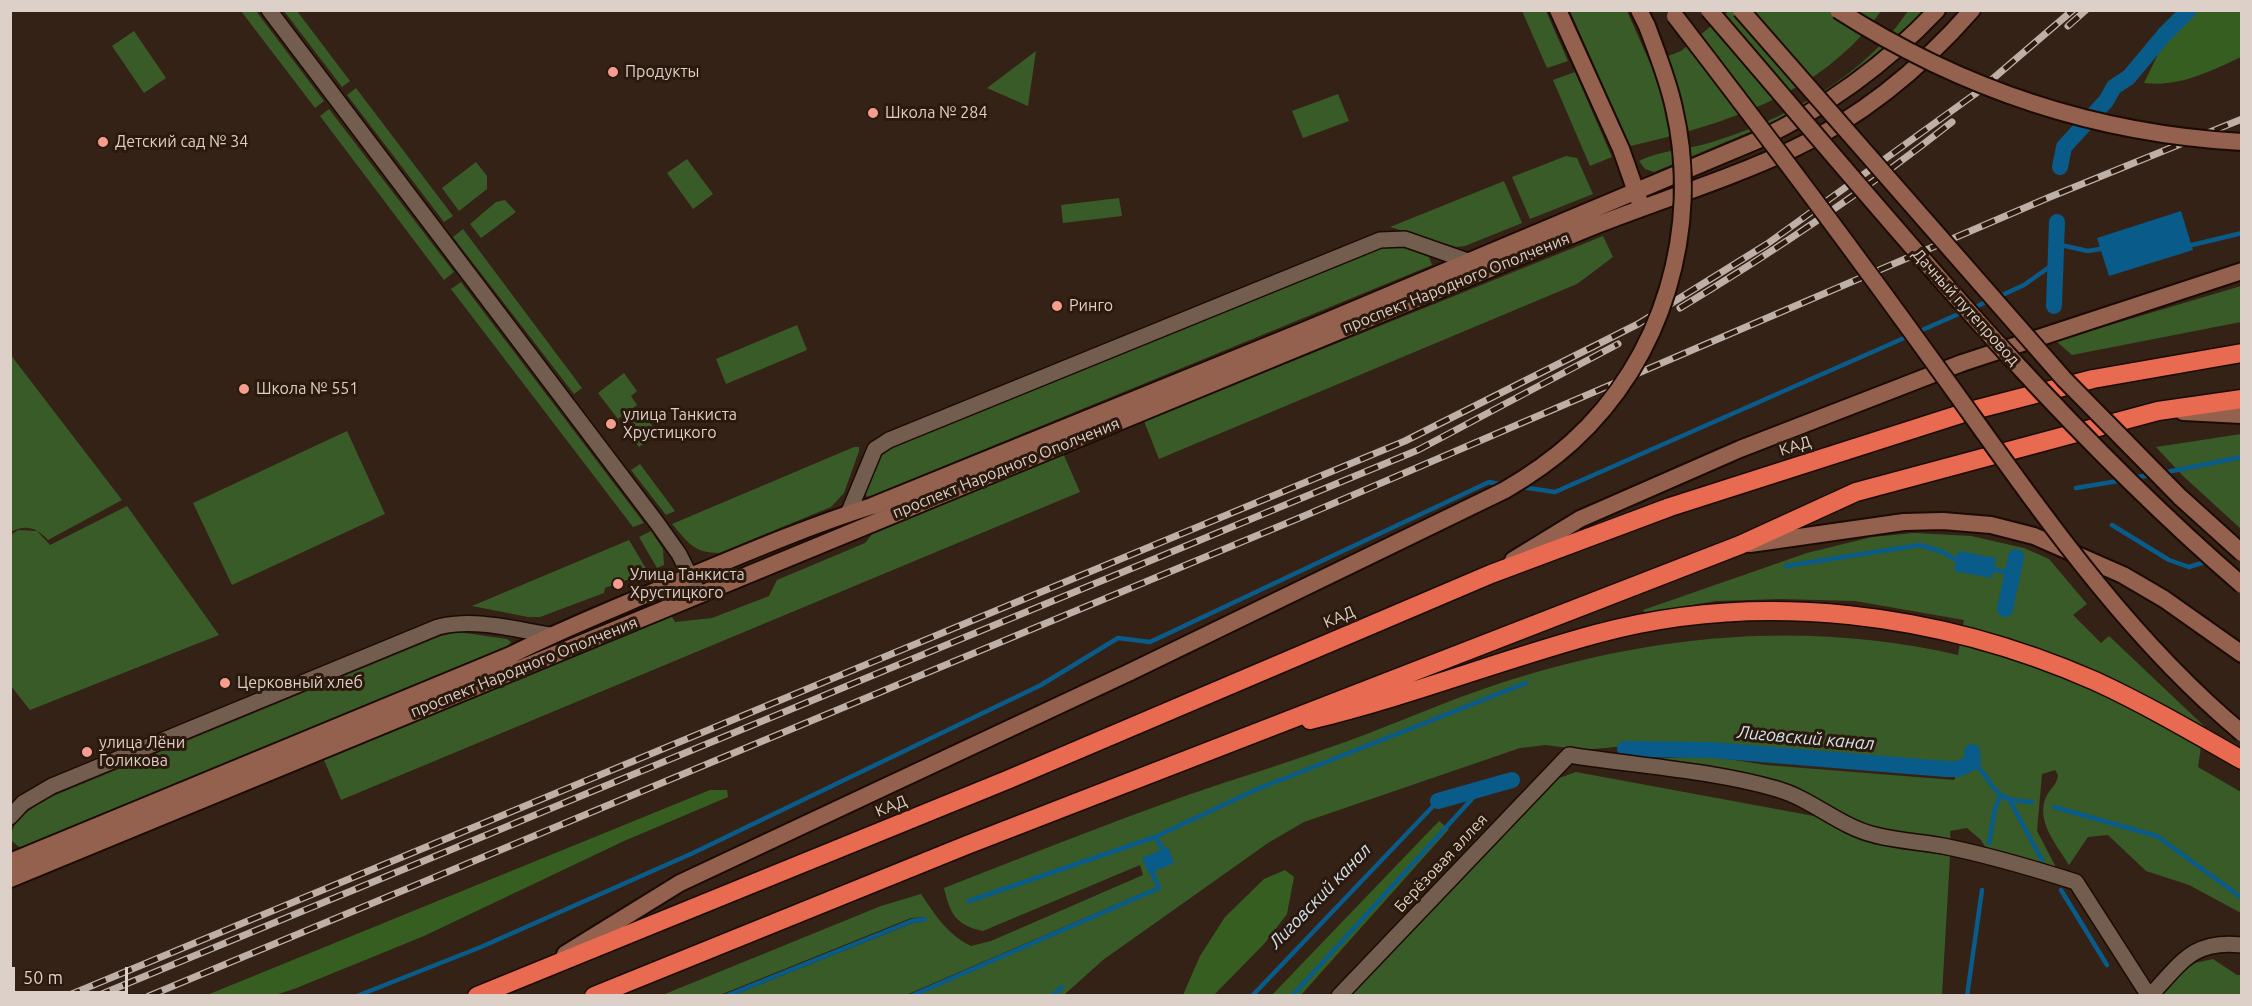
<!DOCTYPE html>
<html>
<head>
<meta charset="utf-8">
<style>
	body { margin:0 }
	#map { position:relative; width:2252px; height:1006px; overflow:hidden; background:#352216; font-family:Ubuntu,sans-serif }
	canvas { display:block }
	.frame { position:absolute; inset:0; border:12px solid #ddd0c8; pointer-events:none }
	.scale { position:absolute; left:12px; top:967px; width:116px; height:27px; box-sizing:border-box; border:3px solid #ddd0c8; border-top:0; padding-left:8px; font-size:18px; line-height:21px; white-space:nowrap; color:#ddd0c8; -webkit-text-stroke:4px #2a190c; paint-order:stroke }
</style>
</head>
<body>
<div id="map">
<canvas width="2252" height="1006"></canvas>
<div class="frame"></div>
<div class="scale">50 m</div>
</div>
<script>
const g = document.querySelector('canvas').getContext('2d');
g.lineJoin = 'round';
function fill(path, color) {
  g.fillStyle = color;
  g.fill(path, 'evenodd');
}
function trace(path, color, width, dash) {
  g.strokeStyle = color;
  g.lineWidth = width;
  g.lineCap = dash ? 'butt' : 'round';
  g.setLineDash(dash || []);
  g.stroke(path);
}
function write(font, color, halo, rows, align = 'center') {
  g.font = font + ' Ubuntu,sans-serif';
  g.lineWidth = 6;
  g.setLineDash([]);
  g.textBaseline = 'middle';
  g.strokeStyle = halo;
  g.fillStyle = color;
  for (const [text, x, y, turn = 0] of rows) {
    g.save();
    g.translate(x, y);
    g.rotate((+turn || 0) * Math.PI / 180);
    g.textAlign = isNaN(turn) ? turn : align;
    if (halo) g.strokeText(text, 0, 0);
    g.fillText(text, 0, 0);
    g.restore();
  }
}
fill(new Path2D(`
	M241 11H256L324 101 315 108Z
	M284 11H297L350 81 342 87Z
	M1522 11H1546L1568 61 1547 68Z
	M1570 11H1627L1650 63 1681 51 1729 11H1881C1824 93 1724 125 1630 146Z
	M1908 11H1925L1861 69 1802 110 1654 172 1645 169 1639 161C1661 150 1686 150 1709 143 1784 120 1864 77 1908 11Z
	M134 31 166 78 144 93 112 46Z
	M1036 51 1028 106 987 88Z
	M1575 72 1612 157 1590 166 1553 80Z
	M356 88 453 216 444 222 347 95Z
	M1338 94 1349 121 1303 138 1292 111Z
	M329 109 454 272 444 280 320 116Z
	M1566 156 1577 158 1593 194 1530 219 1512 177Z
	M687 159 713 194 693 209 667 173Z
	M476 162 487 176V189L459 211 442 188Z
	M1504 181 1522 223 1465 246 1456 247 1390 227Z
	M1119 198 1122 216 1063 223 1061 205Z
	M505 200 516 212 481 238 470 224 496 202Z
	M463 229 582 388 574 394 453 237Z
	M1603 236 1613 257 1577 284 1159 459 1144 421Z
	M1382 246 1406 248 1429 257 1432 265 871 496 867 497 865 493 879 456 893 447Z
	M461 282 644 523 633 527 451 289Z
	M2241 286V322L2072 355 2056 341Z
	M797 325 807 350 726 384 716 359Z
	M10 354 122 500 48 540C37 528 26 524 11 532Z
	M624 373 637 391 631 396 637 405 618 419 598 393Z
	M642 412 658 434 639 447 624 426Z
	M347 431 385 514 232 585 193 503Z
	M2241 434H2242L2241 529 2182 475 2156 447Z
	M854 447H859V451L844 493 831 507 719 553C693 553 688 542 672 524Z
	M1063 453 1080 492 341 800 324 760 671 615 675 622 712 618 769 596 777 580 865 543 877 528Z
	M640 464 675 511 666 515 631 470Z
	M127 506 219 635 30 710 11 686V535L18 530 37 531 50 545Z
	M651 531 663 549 664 565 657 568 639 537Z
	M1914 533 1971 536 2024 548 2049 559 2087 604 2073 615 2101 643 2109 636 2204 726 2198 767 2241 792V913L2189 885 2146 871 2108 835 2088 837 2069 865C2057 845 2034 820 2047 795 2052 787 2057 784 2058 775L2055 770 2042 774 2037 831 2059 873 1987 850 1981 840 1967 828 1950 831 1951 844 1876 831 1830 809 1631 760 1709 756 1766 765 1954 780 1961 767 1670 742 1583 750 1546 745 1520 748 1304 822 1268 843 1103 960 1064 995H916L1160 889 1156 878H1153L1157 887 906 995H734L913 923 925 921 926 917 911 918 720 995 660 996 881 906 921 894C936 916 947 934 971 946L991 941 1143 875 1140 865 983 931C955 925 950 913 944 888 1023 857 1102 826 1182 797 1237 778 1293 761 1348 741 1397 723 1444 702 1492 686 1645 635 1801 619 1958 655L1964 620 1855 601 1780 599 1716 601 1645 613 1643 610 1807 553 1872 537Z
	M629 540 648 572 605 588 604 593 540 617H528L472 606Z
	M458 632 507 639 511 642 507 648 30 845 19 847 11 840C10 818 36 806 53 796L441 636Z
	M1576 772 1814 816 1873 844 1950 856 1942 995 1349 996 1559 778Z
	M2213 959 2237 975H2241V995L2161 996 2190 964Z`), '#395b27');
fill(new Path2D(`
	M2179 11H2241V57C2209 72 2180 87 2144 83Z
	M710 790H727L728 797 624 841 424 936 294 989 275 995H207Z
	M1439 821 1449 829 1301 995H1272Z
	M1285 870 1294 877 1287 914 1264 944 1214 995H1183L1200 956 1225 917 1264 879Z`), '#365e20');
fill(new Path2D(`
	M2181 211 2193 250 2109 276 2097 238Z
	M1958 551 1996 558 1992 578 1954 571Z
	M1168 847 1174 863 1149 874 1142 858Z`), '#095b89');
trace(new Path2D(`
	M2056 244 2088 251 2100 249
	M2192 245 2242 233
	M1998 297 2024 285 2055 263
	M1971 309 1990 300
	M2162 473 2242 457
	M2132 478 2151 475
	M1521 487 1555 492 1963 312
	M2076 488 2124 480
	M2112 525 2169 560 2189 567 2208 561
	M1786 566 1920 545 1943 552 1956 560
	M1993 569 2013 574
	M1973 762C2000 787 1987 800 2032 802
	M2010 801 2042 860
	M2054 807 2157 836 2242 898
	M1155 837 1163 849
	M1989 843 1995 808 2000 797
	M2061 890 2107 965
	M969 901 1155 837 1255 790 1526 683
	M357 996 481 947 693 853 1041 685 1118 638 1150 642 1489 482 1503 485
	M726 996 912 921 925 919
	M911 996 1159 888 1152 872
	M1052 996 1062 987
	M1252 996 1438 801
	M1292 996 1481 789
	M1967 996 1982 890`), '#095b89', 4.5);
trace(new Path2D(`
	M2060 167 2064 147 2106 101 2114 87 2129 77 2164 35 2189 10
	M2054 306 2057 222
	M2005 609 2016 557
	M1625 749 1712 750 1946 769H1958L1973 762 1972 752
	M1438 801 1512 780`), '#095b89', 16);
const minor = new Path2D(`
	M269 10 657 523 679 554 699 594
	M848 514 875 449 889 440 1380 240 1405 239 1468 261
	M10 817 23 803 52 786 438 627C476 618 513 629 550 635
	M1339 996 1569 755C1638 766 1710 770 1777 789 1812 799 1840 827 1875 835 1898 841 1921 842 1943 846 1988 855 2032 868 2076 882L2149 996
	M2150 996C2181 963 2193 939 2242 945`);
const secondary = new Path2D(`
	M1558 10 1621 149 1640 203
	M1639 10 1647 26
	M2183 412 2242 415
	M1750 544 1904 522 1943 521 1991 525 2034 536 2123 575 2164 599 2242 654
	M1513 560 1580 519 1740 449 1962 363 2242 271
	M10 862 511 655C560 630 611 610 662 588 732 559 800 529 872 506L1308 329 1758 140C1825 108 1885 65 1937 10
	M10 879 1589 228C1657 201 1727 180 1793 149 1862 117 1922 67 1972 10
	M565 954 680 883 1130 672`);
const motorway = new Path2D(`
	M1310 720C1407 697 1500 660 1596 634 1761 589 1940 613 2095 681 2145 704 2193 732 2242 760
	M477 996 1007 780 1491 574 1670 507 1970 411 2093 379 2242 353
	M594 996 967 845 1740 545 1856 492 2158 411 2242 399`);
trace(minor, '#1c0b02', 18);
trace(secondary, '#1c0b02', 20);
trace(motorway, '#1c0b02', 21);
trace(minor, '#725d4e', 15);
trace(secondary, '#95614f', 16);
trace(motorway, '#e86a50', 18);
const rail = new Path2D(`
	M2068 26 2086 10
	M1680 308C1775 251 1866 190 1952 122
	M67 996 1405 441 1638 324 1767 244 1975 94 2073 10
	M97 996 1418 450 1618 344
	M149 996 1304 516 2050 197 2242 119`);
trace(rail, '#beafa7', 7);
trace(rail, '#2a190c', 4.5, [14]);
const secondaryBridge = new Path2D(`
	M1709 10C1880 208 2044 414 2242 585
	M1741 10 2064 379 2180 497 2242 553
	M1838 10C1961 89 2096 134 2242 142
	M1675 16C1766 134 1855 253 1942 374 2033 500 2121 632 2242 733
	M1130 672 1505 490C1529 476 1551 461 1572 442 1663 360 1702 228 1674 108 1668 80 1657 53 1647 26`);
trace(secondaryBridge, '#1c0b02', 20, []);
trace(secondaryBridge, '#95614f', 16);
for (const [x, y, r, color] of [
	[613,72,6,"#f59d8f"],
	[873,113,6,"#f59d8f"],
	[103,142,6,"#f59d8f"],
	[1057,306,6,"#f59d8f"],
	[244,389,6,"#f59d8f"],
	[611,424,6,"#f59d8f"],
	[618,584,6,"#f59d8f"],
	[225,683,6,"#f59d8f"],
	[87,752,6,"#f59d8f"]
]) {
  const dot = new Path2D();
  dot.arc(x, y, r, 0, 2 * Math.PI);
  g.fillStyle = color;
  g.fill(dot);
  trace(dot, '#2a190c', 2);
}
write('16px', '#ddd0c8', '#2a190c', [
	["Продукты",625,72],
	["Школа № 284",885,113],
	["Детский сад № 34",115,142],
	["Ринго",1069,306],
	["Школа № 551",256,389],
	["улица Танкиста",623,415],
	["Хрустицкого",623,433],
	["Улица Танкиста",630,575],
	["Хрустицкого",630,593],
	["Церковный хлеб",237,683],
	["улица Лёни",99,743],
	["Голикова",99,761]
], 'left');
write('16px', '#ddd0c8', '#2a190c', [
	["проспект Народного Ополчения",1456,283,-22],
	["Дачный путепровод",1966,307,48],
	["КАД",1795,446,-18],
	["проспект Народного Ополчения",1006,468,-22],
	["КАД",1339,617,-23],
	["проспект Народного Ополчения",524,667,-22],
	["КАД",891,806,-22],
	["Берёзовая аллея",1441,863,-47]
]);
write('italic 18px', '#d2e4f1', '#2a190c', [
	["Лиговский канал",1806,738,5],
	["Лиговский канал",1320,896,-46]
]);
</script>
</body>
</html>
